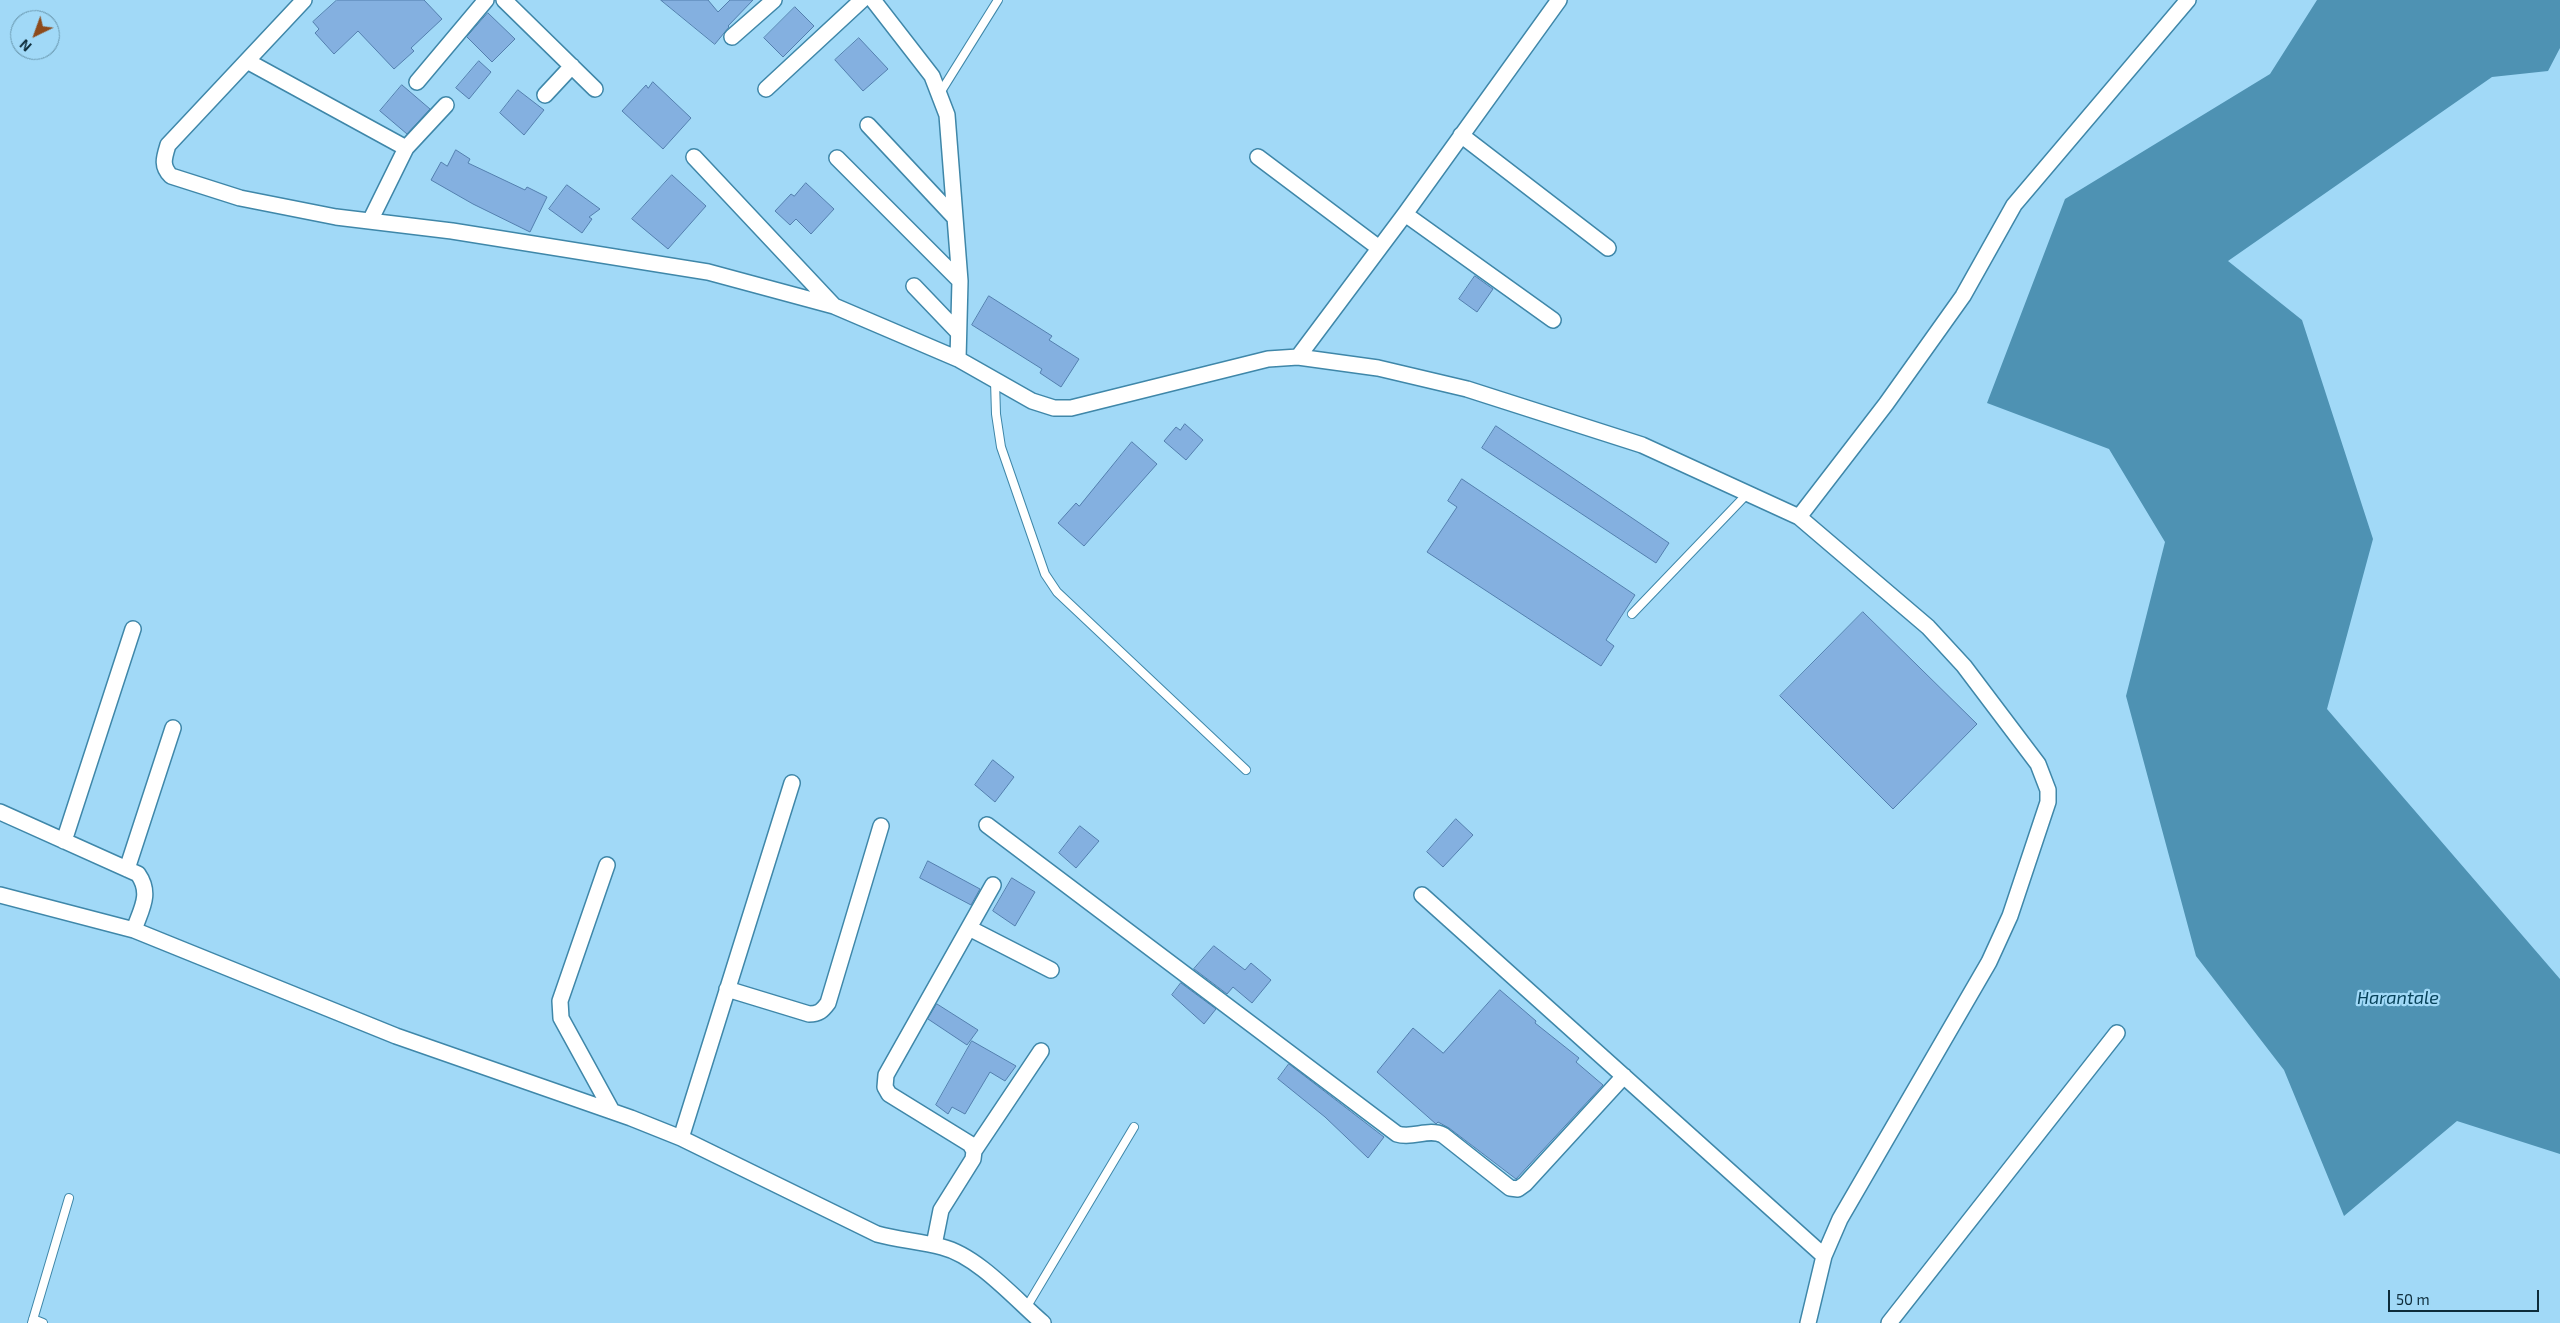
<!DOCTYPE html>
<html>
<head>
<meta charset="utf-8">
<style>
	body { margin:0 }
	#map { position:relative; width:2560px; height:1323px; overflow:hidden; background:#a1d9f7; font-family:"Exo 2",sans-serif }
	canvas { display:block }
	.north { position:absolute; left:10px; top:10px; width:50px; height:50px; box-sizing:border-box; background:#a1d9f7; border:1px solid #6694ab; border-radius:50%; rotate:222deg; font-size:14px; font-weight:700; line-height:20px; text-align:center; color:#0d2c3a }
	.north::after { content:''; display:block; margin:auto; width:18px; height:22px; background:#8d4a1b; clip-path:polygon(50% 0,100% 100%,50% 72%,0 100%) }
	.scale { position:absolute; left:2388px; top:1290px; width:151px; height:22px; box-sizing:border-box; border:2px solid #0d2c3a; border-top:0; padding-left:6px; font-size:15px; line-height:18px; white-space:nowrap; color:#0d2c3a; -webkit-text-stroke:4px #a1d9f7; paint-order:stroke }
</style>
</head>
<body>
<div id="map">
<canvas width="2560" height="1323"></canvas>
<div class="north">N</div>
<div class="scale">50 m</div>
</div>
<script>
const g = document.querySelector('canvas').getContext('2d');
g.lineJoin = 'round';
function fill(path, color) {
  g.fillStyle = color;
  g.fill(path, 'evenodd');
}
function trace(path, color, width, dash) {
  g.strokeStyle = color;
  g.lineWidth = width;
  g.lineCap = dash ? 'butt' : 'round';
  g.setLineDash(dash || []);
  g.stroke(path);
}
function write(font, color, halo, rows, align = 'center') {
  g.font = font + ' "Exo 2",sans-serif';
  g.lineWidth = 4.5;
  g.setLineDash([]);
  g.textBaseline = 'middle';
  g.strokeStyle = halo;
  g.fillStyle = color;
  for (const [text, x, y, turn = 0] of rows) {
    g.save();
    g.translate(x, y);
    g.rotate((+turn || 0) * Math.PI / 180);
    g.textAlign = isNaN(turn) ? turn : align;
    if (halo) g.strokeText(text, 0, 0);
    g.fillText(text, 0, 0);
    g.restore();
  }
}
fill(new Path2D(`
	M2317 0H2560V48L2548 71 2492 77 2228 261 2302 320 2373 539 2327 709 2560 979V1154L2457 1121 2344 1216 2284 1070 2196 956 2126 696 2165 542 2109 449 1987 403 2065 199 2270 74Z`), '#4e92b3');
const building = new Path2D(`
	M337 0H424L442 19 411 48 414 51 394 69 358 31 334 54 315 33 319 29 313 22Z
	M661 0H708L718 12 730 0H753L728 26 729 27 715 44Z
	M795 7 814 26 783 57 764 38Z
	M488 13 515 39 492 62 467 37Z
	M859 38 888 69 863 91 835 60Z
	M479 61 491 72 469 99 456 88Z
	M653 82 691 118 663 149 622 111 646 85 648 88Z
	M402 85 430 109 407 134 380 111Z
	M518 90 544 110 524 135 500 113Z
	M456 150 470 159 468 163 525 190 527 187 547 197 530 232 473 204 431 180 441 162 447 166Z
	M672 175 706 206 668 249 632 219Z
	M806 183 834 209 811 234 796 219 790 225 775 211 791 194 794 196Z
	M567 185 600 209 589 217 592 219 582 233 549 209Z
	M1475 276 1493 289 1477 312 1459 299Z
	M989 296 1052 336 1049 340 1079 359 1061 387 1040 373 1042 369 972 325Z
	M1185 424 1203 440 1186 460 1164 441 1176 427 1180 430Z
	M1496 426 1669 543 1656 563 1482 448Z
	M1132 442 1157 464 1084 546 1058 523 1076 503 1079 506Z
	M1462 479 1635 595 1606 640 1614 646 1601 666 1427 552 1457 507 1448 501Z
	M1863 612 1977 724 1893 809 1780 696Z
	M993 760 1014 777 995 802 975 785Z
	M1456 819 1473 835 1443 867 1427 852Z
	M1080 826 1099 841 1076 868 1059 853Z
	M928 861 980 889 971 905 920 878Z
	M1012 878 1035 892 1015 926 993 911Z
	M1214 946 1245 970 1251 963 1271 980 1252 1003 1233 987 1227 994 1194 969Z
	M1181 983 1216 1009 1204 1024 1172 995Z
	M1500 990 1536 1021 1535 1023 1579 1058 1576 1062 1603 1085 1516 1179 1449 1128 1438 1122 1436 1124 1377 1072 1413 1028 1443 1053Z
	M937 1004 978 1030 967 1045 928 1019Z
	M972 1041 1016 1066 1005 1081 990 1072 965 1114 952 1107 948 1114 936 1105Z
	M1289 1064 1384 1137 1368 1158 1325 1117 1278 1079Z`);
fill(building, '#84b0e0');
trace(building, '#537fae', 1);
const lane = new Path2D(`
	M940 93 998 0
	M995 381 996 414 1001 447 1045 574 1057 592 1246 770
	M1632 614 1748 493
	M1026 1308 1134 1127
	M33 1319 43 1323
	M32 1323 69 1198`);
const street = new Path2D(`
	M304 0 168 145C164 158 161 166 171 176L240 198 336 217 452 231 708 272 834 306 958 359 1032 401 1054 408H1071L1268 359 1298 357 1378 368 1467 389 1642 445 1799 517 1928 627 1964 666 2038 764 2048 790V802L2010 916 1989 962 1840 1219 1824 1256 1808 1323
	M504 0 595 89
	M873 0 932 76 947 115 960 281 958 359
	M732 37 774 0
	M247 61 406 148
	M417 82 486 0
	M766 89 862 0
	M545 95 572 66
	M868 125 955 218
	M1461 135 1608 248
	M694 157 834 306
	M1258 157 1379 248
	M837 158 960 281
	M1405 214 1553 320
	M370 221 406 148 446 105
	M914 286 958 332
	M1298 357 1405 214 1559 0
	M1799 517 1886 404 1963 296 2014 205 2188 0
	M0 812 138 874C152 894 141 909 134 930
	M987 825 1397 1134C1413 1139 1428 1128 1443 1135L1510 1188 1518 1189 1525 1184 1624 1076
	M64 841 133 629
	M607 865 560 1001 561 1018 612 1111
	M127 869 173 728
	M0 895 134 930 396 1036 631 1118 681 1138 877 1234C898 1240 920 1241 942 1247 978 1256 1015 1299 1043 1323
	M1422 895 1824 1256
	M969 928 1051 970
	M727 989 809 1014C819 1014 822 1011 828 1003L881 826
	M681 1138 792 783
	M974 1151 1041 1051
	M934 1245 941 1210 973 1159 974 1151 970 1144 889 1094 885 1087 886 1075 993 885
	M1889 1323 2117 1033`);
trace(lane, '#3f87a9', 10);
trace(street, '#3f87a9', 18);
trace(lane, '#fff', 8);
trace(street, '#fff', 15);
write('italic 18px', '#07425a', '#a1d9f7', [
	["Harantale",2398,998]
]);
</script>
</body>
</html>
